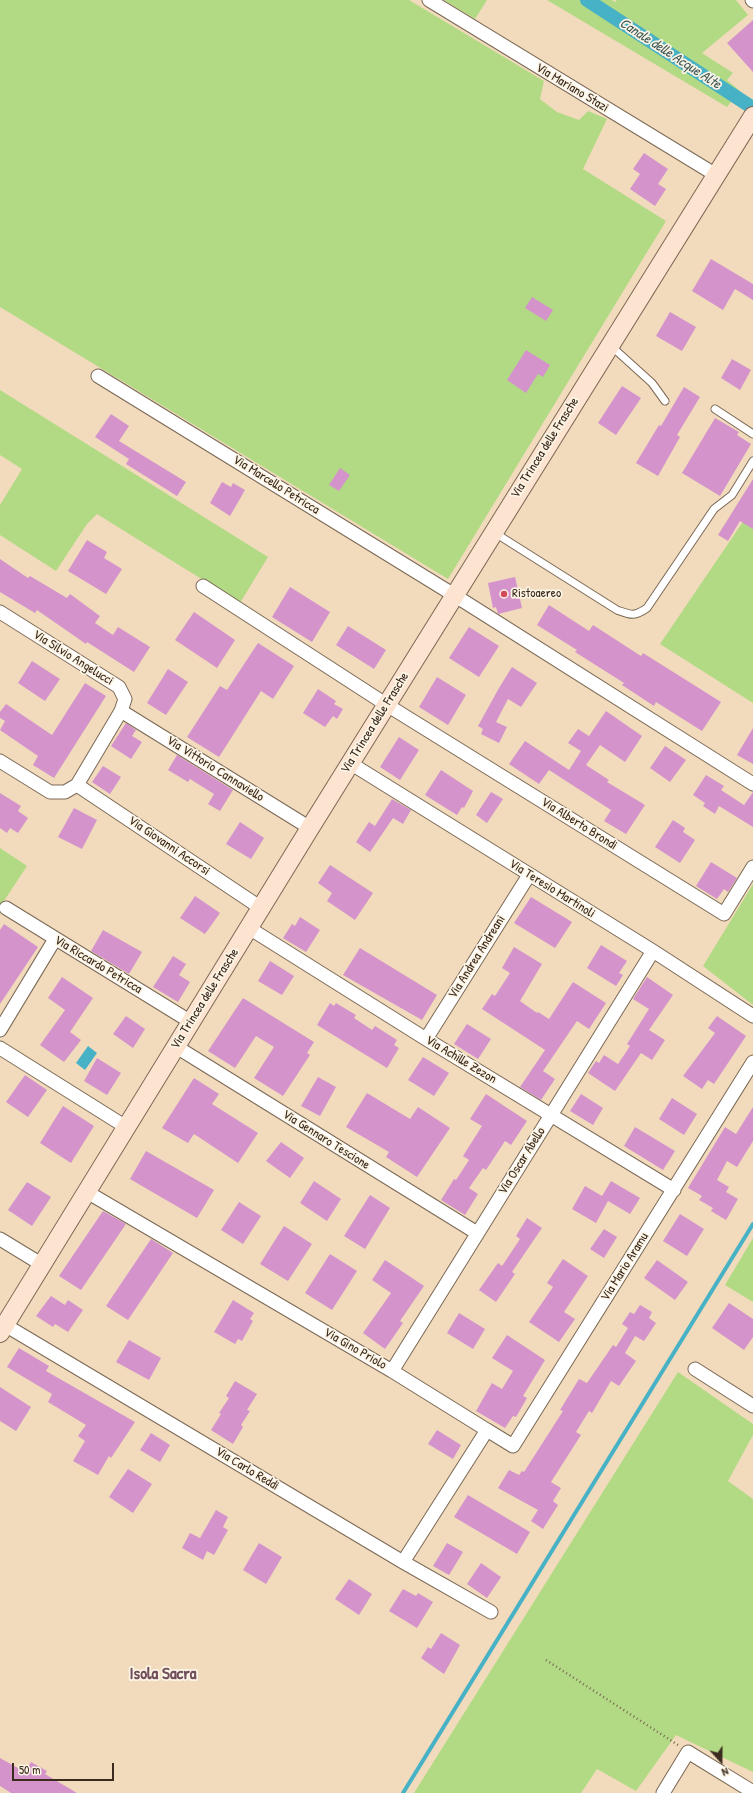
<!DOCTYPE html>
<html>
<head>
<meta charset="utf-8">
<style>
	body { margin:0 }
	#map { position:relative; width:753px; height:1793px; overflow:hidden; background:#f1dbbc; font-family:"Patrick Hand",sans-serif }
	canvas { display:block }
	.north { position:absolute; left:701px; top:1741px; width:40px; height:40px; -webkit-text-stroke:3px #fcf5e5; paint-order:stroke; rotate:159deg; font-size:11px; font-weight:700; line-height:16px; text-align:center; color:#3b2a1e }
	.north::after { content:''; display:block; margin:auto; width:14px; height:18px; background:#3b2a1e; clip-path:polygon(50% 0,100% 100%,50% 72%,0 100%) }
	.scale { position:absolute; left:12px; top:1763px; width:102px; height:18px; box-sizing:border-box; border:2px solid #3b2a1e; border-top:0; padding-left:5px; font-size:12px; line-height:14px; white-space:nowrap; color:#3b2a1e; -webkit-text-stroke:3px #fcf5e5; paint-order:stroke }
</style>
</head>
<body>
<div id="map">
<canvas width="753" height="1793"></canvas>
<div class="north">N</div>
<div class="scale">50 m</div>
</div>
<script>
const g = document.querySelector('canvas').getContext('2d');
g.lineJoin = 'round';
function fill(path, color) {
  g.fillStyle = color;
  g.fill(path, 'evenodd');
}
function trace(path, color, width, dash) {
  g.strokeStyle = color;
  g.lineWidth = width;
  g.lineCap = dash ? 'butt' : 'round';
  g.setLineDash(dash || []);
  g.stroke(path);
}
function write(font, color, halo, rows, align = 'center') {
  g.font = font + ' "Patrick Hand",sans-serif';
  g.lineWidth = 3.5;
  g.setLineDash([]);
  g.textBaseline = 'middle';
  g.strokeStyle = halo;
  g.fillStyle = color;
  for (const [text, x, y, turn = 0] of rows) {
    g.save();
    g.translate(x, y);
    g.rotate((+turn || 0) * Math.PI / 180);
    g.textAlign = isNaN(turn) ? turn : align;
    if (halo) g.strokeText(text, 0, 0);
    g.fillText(text, 0, 0);
    g.restore();
  }
}
fill(new Path2D(`
	M0 0H409L544 81 540 99 557 112 579 120 588 111 607 119 583 169 666 221 448 579 0 307Z
	M444 0H487L475 19Z
	M547 0H612L615 2 617 0H736L748 15 702 53 733 73 727 80 740 91 727 107Z
	M0 390 268 557 240 603 97 514 87 524 56 571 0 535V505L22 469 0 455Z
	M753 507V703L660 644Z
	M0 848 27 866 0 907Z
	M753 884V1005L703 966Z
	M753 1238V1302L725 1285Z
	M678 1372 753 1424V1435L728 1481 753 1499V1772L676 1735 636 1791 597 1769 581 1793H414Z`), '#b2da84');
fill(new Path2D(`
	M88 1046 97 1053 85 1070 76 1063Z`), '#47b1c6');
trace(new Path2D(`
	M403 1793 753 1224`), '#47b1c6', 4);
trace(new Path2D(`
	M587 0 753 108`), '#47b1c6', 14);
fill(new Path2D(`
	M753 20V72L727 43Z
	M644 153 668 169 658 184 666 189 655 206 630 189 640 174 633 169Z
	M711 259 753 284V300L735 289 723 310 692 291Z
	M532 297 553 310 546 321 525 308Z
	M670 312 696 327 682 351 656 336Z
	M526 350 550 365 543 377 538 374 526 393 507 380Z
	M732 359 751 370 740 390 721 378Z
	M622 386 641 398 616 435 598 423Z
	M684 387 700 397 677 435 680 437 658 476 636 463 659 425 661 426Z
	M111 414 129 426 119 441 186 482 177 496 126 464 129 459 95 437Z
	M715 418 739 432 737 435 751 444 720 496 682 473Z
	M340 468 350 475 339 491 329 485Z
	M753 479V529L740 521 728 541 718 535Z
	M222 482 231 487 233 483 245 490 230 516 210 503Z
	M87 540 107 552 104 558 122 569 106 594 68 571Z
	M0 559 28 578 30 576 67 598 70 594 100 616 95 623 113 635 118 627 150 647 134 672 87 642 86 644 37 610 35 613 0 592Z
	M515 577 522 608 498 614 496 607 493 608 488 583Z
	M290 587 330 612 312 642 272 617Z
	M549 605 589 631 593 625 641 656 643 653 721 702 702 731 656 702 654 706 622 685 624 683 575 652 577 650 537 625Z
	M194 612 235 640 217 668 175 640Z
	M348 626 386 650 374 669 336 645Z
	M469 627 499 646 479 677 449 658Z
	M258 643 294 666 273 699 261 691 219 757 187 737 220 686 227 690Z
	M32 661 60 679 45 701 18 683Z
	M512 667 537 683 521 707 508 699 496 722 507 727 499 743 481 734 483 729 478 726 499 688Z
	M168 669 188 682 166 715 147 703Z
	M437 677 466 695 448 725 419 707Z
	M85 683 106 696 54 778 33 765 38 756 0 730 5 721 0 718V712L6 704 52 735Z
	M318 689 336 701 334 704 343 709 337 719 333 716 325 727 303 713Z
	M606 711 642 736 625 762 600 745 586 765 609 780 607 782 645 805 626 834 604 821 611 810 549 770 539 784 509 764 525 741 569 770 581 751 568 743 578 729 589 736Z
	M126 723 136 730 132 736 142 742 131 759 111 746Z
	M753 728V764L737 755Z
	M399 737 419 750 400 780 380 767Z
	M665 746 686 760 670 782 650 768Z
	M177 755 233 790 220 811 208 804 214 794 190 779 188 782 168 770Z
	M103 766 121 777 110 794 92 782Z
	M441 770 473 791 464 808 462 807 457 815 425 795Z
	M706 775 724 786 721 790 744 805 753 792V827L719 806 715 814 703 806 705 803 693 795Z
	M491 792 503 799 487 823 476 815Z
	M0 793 21 806 18 811 28 818 18 833 10 828 7 833 0 828Z
	M392 799 411 810 403 824 393 818 370 852 356 842 369 822 375 826Z
	M74 808 97 820 82 849 58 837Z
	M673 820 685 828 683 832 695 840 680 863 655 847Z
	M240 822 264 838 251 859 226 844Z
	M711 862 737 878 728 892 724 889 717 899 696 886Z
	M330 865 373 893 355 920 327 901 332 893 318 883Z
	M195 896 220 913 205 934 180 918Z
	M531 897 572 922 555 948 514 923Z
	M300 917 320 930 306 952 283 938 292 924 295 926Z
	M4 924 38 947 0 1004V930Z
	M103 930 142 952 129 974 91 951Z
	M601 945 627 961 619 973 623 975 616 986 587 968Z
	M514 947 542 964 520 1001 537 1013 538 1012 549 1019 573 982 606 1003 589 1029 577 1021 543 1071 555 1079 541 1100 520 1087 545 1050 482 1009 492 994 495 996 510 973 502 968Z
	M360 948 437 995 422 1020 343 975Z
	M173 956 186 964 179 975 190 982 178 1002 153 987Z
	M270 961 294 976 282 995 258 981Z
	M62 977 93 998 70 1032 81 1040 64 1062 40 1045 65 1010 48 998Z
	M647 977 673 995 649 1030 665 1040 652 1060 641 1053 615 1091 588 1073 596 1061 599 1063 604 1055 618 1064 630 1046 627 1044 649 1009 633 999Z
	M243 998 314 1042 307 1053 310 1055 283 1096 254 1078 274 1047 256 1036 235 1068 208 1051Z
	M330 1003 334 1006 336 1003 356 1015 354 1018 372 1030 375 1026 397 1040 394 1045 399 1048 387 1068 317 1025Z
	M126 1016 145 1029 133 1048 113 1034Z
	M717 1016 746 1036 714 1084 708 1080 702 1089 683 1076 715 1033 708 1028Z
	M467 1024 491 1039 478 1059 454 1044Z
	M423 1057 449 1073 434 1096 408 1080Z
	M97 1058 121 1073 107 1095 84 1081Z
	M25 1075 47 1090 28 1117 6 1102Z
	M318 1077 336 1087 320 1116 301 1106Z
	M194 1078 219 1094 212 1104 258 1133 238 1163 194 1134 188 1143 162 1128Z
	M367 1093 410 1119 418 1107 450 1128 417 1177 386 1157 389 1152 346 1127Z
	M486 1094 527 1121 511 1145 505 1141 486 1170 483 1168 469 1188 478 1194 465 1215 441 1200 454 1179 456 1180 469 1160 463 1156 482 1126 470 1119Z
	M581 1094 603 1108 593 1125 570 1111Z
	M672 1098 697 1114 684 1135 659 1119Z
	M63 1106 94 1126 71 1163 40 1143Z
	M753 1107V1141L737 1167 727 1161 717 1180 729 1187 726 1192 738 1199 726 1220 711 1211 713 1208 699 1200 702 1196 688 1188 725 1127 736 1134Z
	M635 1127 675 1151 663 1170 624 1146Z
	M281 1142 304 1158 290 1178 266 1161Z
	M146 1151 214 1190 197 1218 130 1179Z
	M314 1181 341 1199 327 1221 300 1203Z
	M611 1181 640 1198 630 1214 608 1201 596 1223 572 1209 585 1186 602 1196Z
	M27 1182 51 1197 32 1226 8 1210Z
	M370 1195 390 1208 365 1249 344 1236Z
	M239 1202 261 1216 243 1244 221 1230Z
	M103 1211 126 1224 81 1290 59 1276Z
	M680 1214 704 1229 687 1256 663 1241Z
	M527 1218 542 1228 512 1272 515 1274 496 1302 479 1290 498 1263 502 1266 520 1239 516 1236Z
	M284 1226 312 1244 288 1281 260 1264Z
	M604 1229 617 1237 604 1258 590 1249Z
	M151 1239 173 1253 128 1320 106 1306Z
	M330 1254 357 1271 332 1310 305 1293Z
	M563 1259 588 1276 564 1312 575 1319 559 1342 529 1322 553 1287 547 1283Z
	M385 1260 424 1286 400 1321 403 1323 385 1349 363 1333 391 1293 372 1280Z
	M657 1260 688 1282 675 1300 644 1278Z
	M51 1296 65 1305 68 1300 83 1310 68 1332 55 1324 53 1327 36 1316Z
	M233 1300 254 1313 250 1319 253 1321 242 1341 238 1339 235 1344 214 1332Z
	M729 1303 753 1319V1337L744 1350 712 1328Z
	M640 1305 652 1312 649 1318 656 1323 644 1341 635 1336 625 1353 636 1361 619 1386 611 1381 592 1413 589 1411 576 1432 581 1435 551 1482 561 1488 553 1501 558 1505 543 1529 531 1521 538 1510 498 1488 509 1470 519 1475 522 1471 524 1472 563 1411 560 1410 579 1379 587 1383 613 1345 616 1347 628 1328 622 1324 630 1312 634 1314Z
	M459 1313 485 1329 473 1349 447 1333Z
	M507 1335 545 1360 523 1396 527 1398 516 1417 513 1416 505 1428 476 1411 492 1383 502 1389 513 1371 492 1358Z
	M129 1340 161 1358 149 1380 116 1362Z
	M19 1348 49 1366 46 1371 135 1422 111 1458 109 1456 98 1475 73 1461 85 1441 78 1436 86 1425 48 1402 52 1394 7 1367Z
	M235 1381 257 1394 247 1410 250 1411 241 1425 243 1427 233 1444 211 1430 221 1414 219 1413 229 1398 226 1396Z
	M0 1387 31 1407 16 1431 0 1421Z
	M437 1430 461 1445 453 1459 428 1444Z
	M151 1433 170 1445 160 1462 140 1450Z
	M128 1469 152 1484 133 1513 109 1497Z
	M468 1495 530 1532 517 1554 454 1517Z
	M216 1510 228 1517 223 1527 228 1530 214 1555 207 1551 203 1560 182 1548 190 1533 200 1538Z
	M259 1543 282 1557 266 1584 243 1570Z
	M447 1543 463 1552 449 1575 433 1566Z
	M481 1563 501 1577 487 1598 467 1584Z
	M349 1579 372 1594 359 1615 335 1599Z
	M403 1589 416 1596 418 1593 433 1602 417 1628 389 1611Z
	M441 1633 460 1645 444 1674 421 1658 428 1647 431 1649Z
	M0 1758 25 1772 31 1762 47 1771 45 1774 77 1793H11L0 1786Z`), '#d494cb');
const lane = new Path2D(`
	M610 345 652 383 665 401
	M715 409 753 434
	M495 533 617 610C631 615 634 617 647 608L714 509 732 495 753 461`);
const street = new Path2D(`
	M429 0 716 175
	M752 0 753 1
	M98 376 454 595 753 784
	M203 586 387 705 724 914 753 867
	M0 612 119 687 125 699 121 711 77 785 65 792H50L0 761
	M121 711 310 828
	M350 763 653 951 753 1016
	M77 785 261 908
	M6 908 191 1022
	M249 928 426 1039 674 1190
	M0 1030 55 939
	M426 1039 529 875
	M175 1046 477 1233
	M0 1048 126 1127
	M87 1192 392 1371 487 1430 403 1562
	M0 1239 41 1264
	M5 1325 403 1562 491 1612
	M695 1369 753 1406
	M392 1371 653 951
	M487 1430 513 1446 753 1062
	M663 1793 688 1752 753 1792`);
const secondary = new Path2D(`
	M0 1333 310 828 753 116`);
trace(lane, '#7b6855', 9);
trace(street, '#7b6855', 15);
trace(secondary, '#7b6855', 20);
trace(new Path2D(`
	M546 1660 678 1745`), '#7b6855', 2.5, [1, 3]);
trace(lane, '#fff', 7);
trace(street, '#fff', 13);
trace(secondary, '#fde4d1', 18);
for (const [x, y, r, color] of [
	[504,594,4,"#d1495b"]
]) {
  const dot = new Path2D();
  dot.arc(x, y, r, 0, 2 * Math.PI);
  g.fillStyle = color;
  g.fill(dot);
  trace(dot, '#fcf5e5', 1.5);
}
write('13px', '#3b2a1e', '#fcf5e5', [
	["Via Mariano Stazi",572,88,31],
	["Via Trincea delle Frasche",545,448,-58],
	["Via Marcello Petricca",276,485,32],
	["Via Silvio Angelucci",73,658,32],
	["Via Trincea delle Frasche",375,723,-58],
	["Via Vittorio Cannaviello",215,769,32],
	["Via Alberto Brondi",579,824,32],
	["Via Giovanni Accorsi",169,846,34],
	["Via Teresio Martinoli",552,889,32],
	["Via Andrea Andreani",477,957,-58],
	["Via Riccardo Petricca",98,965,31],
	["Via Trincea delle Frasche",205,999,-58],
	["Via Achille Zezon",461,1060,31],
	["Via Gennaro Tescione",326,1140,32],
	["Via Oscar Abello",522,1161,-58],
	["Via Mario Aramu",625,1267,-58],
	["Via Gino Priolo",355,1349,30],
	["Via Carlo Reddi",247,1469,31]
]);
write('13px', '#3b2a1e', '#fcf5e5', [
	["Ristoaereo",512,594]
], 'left');
write('italic 14px', '#3f5959', '#fcf5e5', [
	["Canale delle Acque Alte",670,54,33]
]);
write('bold 17px', '#714f5b', '#fcf5e5', [
	["Isola Sacra",163,1674]
]);
</script>
</body>
</html>
